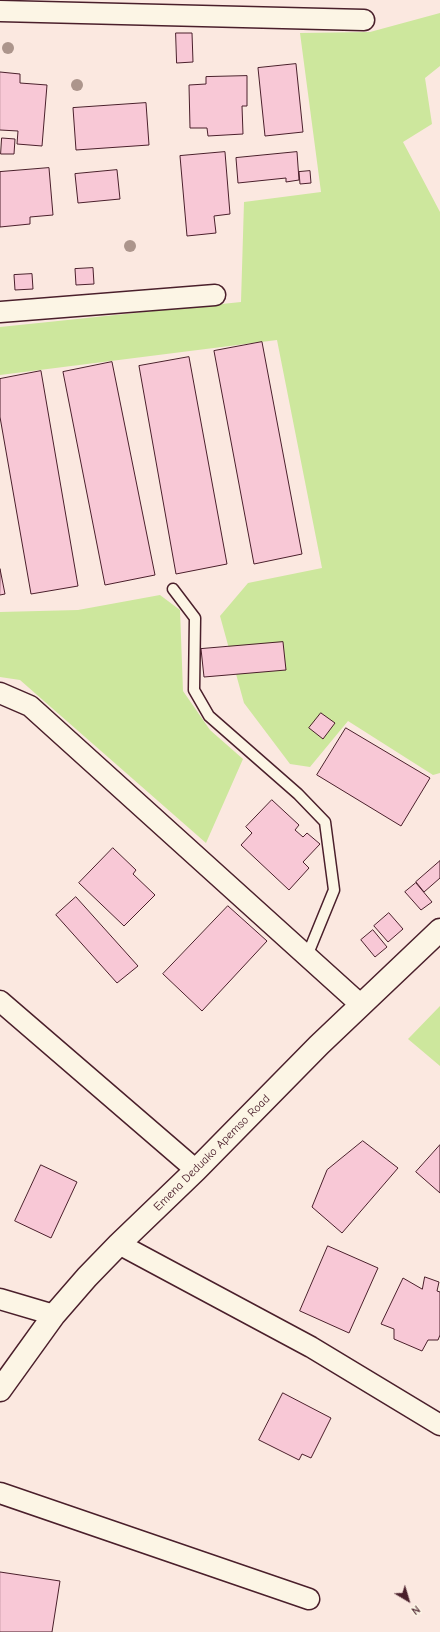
<!DOCTYPE html>
<html>
<head>
<meta charset="utf-8">
<style>
	body { margin:0 }
	#map { position:relative; width:440px; height:1632px; overflow:hidden; background:#fbe8e0; font-family:"Comic Neue",sans-serif }
	canvas { display:block }
	.north { position:absolute; left:388px; top:1580px; width:40px; height:40px; -webkit-text-stroke:3px #fcf5e5; paint-order:stroke; rotate:142deg; font-size:11px; font-weight:700; line-height:16px; text-align:center; color:#4a1f2b }
	.north::after { content:''; display:block; margin:auto; width:14px; height:18px; background:#4a1f2b; clip-path:polygon(50% 0,100% 100%,50% 72%,0 100%) }
</style>
</head>
<body>
<div id="map">
<canvas width="440" height="1632"></canvas>
<div class="north">N</div>
</div>
<script>
const g = document.querySelector('canvas').getContext('2d');
g.lineJoin = 'round';
function fill(path, color) {
  g.fillStyle = color;
  g.fill(path, 'evenodd');
}
function trace(path, color, width, dash) {
  g.strokeStyle = color;
  g.lineWidth = width;
  g.lineCap = dash ? 'butt' : 'round';
  g.setLineDash(dash || []);
  g.stroke(path);
}
function write(font, color, halo, rows, align = 'center') {
  g.font = font + ' "Comic Neue",sans-serif';
  g.lineWidth = 3.5;
  g.setLineDash([]);
  g.textBaseline = 'middle';
  g.strokeStyle = halo;
  g.fillStyle = color;
  for (const [text, x, y, turn = 0] of rows) {
    g.save();
    g.translate(x, y);
    g.rotate((+turn || 0) * Math.PI / 180);
    g.textAlign = isNaN(turn) ? turn : align;
    if (halo) g.strokeText(text, 0, 0);
    g.fillText(text, 0, 0);
    g.restore();
  }
}
fill(new Path2D(`
	M440 13V66L425 78 432 124 403 142 440 212V773L433 775 348 721 310 767 290 764 244 703 220 616 248 583 322 568 277 340 0 375V327L241 302 244 202 321 192 300 33 370 32Z
	M160 595 180 610 183 691 210 730 243 759 206 843 20 680 0 677V612L78 610Z
	M440 1006V1066L408 1039Z`), '#cde79d');
const building = new Path2D(`
	M176 33H192L193 62 177 63Z
	M296 64 303 132 265 136 258 68Z
	M0 72 20 74V83L47 85 42 146 17 144 18 131 0 130Z
	M247 76V106H242L243 134 208 136 207 128H190L189 85 206 84V77Z
	M146 103 149 145 76 150 73 108Z
	M2 138 15 139 14 154H1Z
	M225 152 230 214 214 216 216 233 187 236 180 156Z
	M297 152 299 180 286 182V178L238 183 236 158Z
	M49 168 53 215 30 217V224L0 227V172Z
	M117 170 120 199 78 203 75 174Z
	M310 171 311 183 300 184 299 172Z
	M93 268 94 284 76 285 75 269Z
	M32 274 33 289 15 290 14 275Z
	M262 342 302 554 254 564 214 351Z
	M189 357 227 564 176 574 139 366Z
	M112 362 155 575 105 585 63 372Z
	M41 371 78 586 31 594 0 417V379Z
	M0 569 5 594 0 595Z
	M283 642 286 670 204 677 201 649Z
	M321 713 335 723 323 739 309 728Z
	M346 728 430 778 401 826 317 775Z
	M272 800 299 825 295 830 303 837 307 833 320 844 303 862 309 868 289 890 241 845 252 833 246 827Z
	M113 848 136 870 133 874 155 895 124 926 79 883Z
	M440 861V878L424 892 416 882Z
	M416 883 432 902 421 910 405 892Z
	M76 897 138 966 117 983 56 915Z
	M228 906 267 941 202 1011 163 974Z
	M389 913 403 929 388 942 374 926Z
	M373 930 387 947 375 957 361 940Z
	M363 1141 398 1168 342 1233 312 1207 327 1170Z
	M440 1145V1193L416 1172Z
	M41 1165 77 1182 51 1238 15 1221Z
	M328 1246 378 1268 349 1333 300 1311Z
	M425 1277 439 1282 437 1291 440 1292V1335L438 1340H428L422 1351 394 1339V1329L381 1324 403 1278 422 1289Z
	M283 1393 331 1418 311 1458 302 1454 299 1460 259 1440Z
	M0 1572 60 1581 52 1632H0Z`);
fill(building, '#f8c8d6');
trace(building, '#4a1f2b', 1);
const lane = new Path2D(`
	M173 589 195 618 194 690 209 716 298 794 325 822 334 890 307 956`);
const street = new Path2D(`
	M0 11 364 20
	M0 312 215 295
	M0 693 30 706 361 1005
	M0 1001 196 1170
	M119 1244 311 1347 440 1425
	M0 1299 54 1315
	M0 1493 309 1599`);
const secondary = new Path2D(`
	M0 1390 54 1315 87 1277 119 1244 196 1170 319 1045 440 930`);
trace(lane, '#4a1f2b', 13);
trace(street, '#4a1f2b', 23);
trace(secondary, '#4a1f2b', 25);
trace(lane, '#fcf5e5', 10);
trace(street, '#fcf5e5', 20);
trace(secondary, '#fcf5e5', 22);
g.fillStyle = '#ac958c';
for (const [x, y] of [
	[8,48],
	[77,85],
	[130,246]
]) {
  g.beginPath();
  g.arc(x, y, 6, 0, 2 * Math.PI);
  g.fill();
}
write('12px', '#4a1f2b', '#fcf5e5', [
	["Emena Deduako Apemso Road",212,1153,-45]
]);
</script>
</body>
</html>
